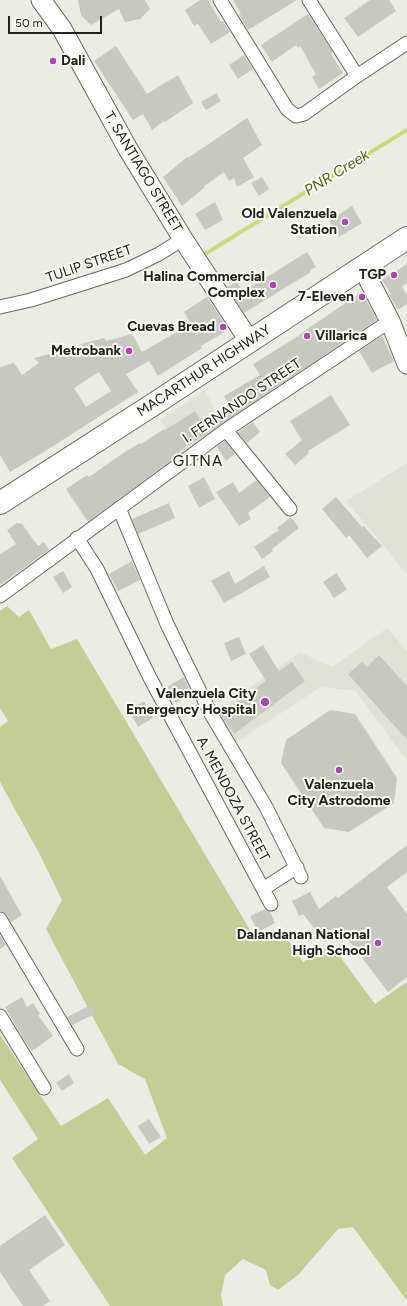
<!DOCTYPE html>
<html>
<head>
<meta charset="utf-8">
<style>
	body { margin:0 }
	#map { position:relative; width:407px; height:1306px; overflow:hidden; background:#ebede5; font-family:Figtree,sans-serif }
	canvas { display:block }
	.scale { position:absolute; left:8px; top:16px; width:94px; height:18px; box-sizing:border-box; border:2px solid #20211e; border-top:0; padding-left:5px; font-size:12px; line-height:14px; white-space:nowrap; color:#20211e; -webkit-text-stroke:3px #f9faf2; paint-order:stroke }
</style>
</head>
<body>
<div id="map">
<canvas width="407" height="1306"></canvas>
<div class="scale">50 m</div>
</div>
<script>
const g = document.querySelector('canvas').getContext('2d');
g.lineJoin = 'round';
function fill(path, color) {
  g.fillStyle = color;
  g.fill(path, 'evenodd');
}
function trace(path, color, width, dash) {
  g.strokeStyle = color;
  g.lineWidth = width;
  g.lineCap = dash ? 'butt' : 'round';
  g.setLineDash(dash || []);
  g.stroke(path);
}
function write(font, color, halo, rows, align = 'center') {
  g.font = font + ' Figtree,sans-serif';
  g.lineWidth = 4;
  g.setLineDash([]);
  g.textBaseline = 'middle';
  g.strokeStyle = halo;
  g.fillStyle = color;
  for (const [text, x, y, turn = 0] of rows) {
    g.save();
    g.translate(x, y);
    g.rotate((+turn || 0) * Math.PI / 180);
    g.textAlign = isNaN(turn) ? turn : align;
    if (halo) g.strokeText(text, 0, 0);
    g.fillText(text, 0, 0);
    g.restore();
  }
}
fill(new Path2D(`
	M205 390 222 426 182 454 160 420Z
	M407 463V574L346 501Z
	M387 628 407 651V761L355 691 321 687 235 743 216 712 300 652 332 667Z`), '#e0e3d4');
fill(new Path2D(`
	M7 606 19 617 29 610 51 649 77 639 253 935 282 931 303 962 331 944 375 1004 407 982V1301L353 1227 338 1229 298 1275 278 1290 270 1285 266 1270 243 1259 225 1275 221 1295 223 1306H110L12 1158 38 1139 0 1080V1035L61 1126 108 1098 145 1155 167 1138 145 1079 118 1064 46 929 62 900 39 853 0 782V727L8 721 0 708V611Z`), '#c5cd96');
trace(new Path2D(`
	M205 254 407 130`), '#cdda7c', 4);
fill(new Path2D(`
	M78 0H145L150 9 140 19 125 22 119 9 91 25 81 15Z
	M200 0H208L221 22 223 21 230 32 211 44 198 24 194 26 185 10Z
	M233 0H297L248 30 239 15 241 14Z
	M370 0H389L396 11 358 37 344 18Z
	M308 14 333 52 331 54 343 73 319 89 312 77 316 74 300 46 298 48 296 45 272 62 261 45Z
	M116 46 147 94 178 75 193 103 165 122 164 121 152 130 143 114 133 120 94 61Z
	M244 55 253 69 238 79 229 65Z
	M216 93 221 101 206 110 201 102Z
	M247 118 262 145 243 158 254 177 237 187 234 178 229 181 224 172 204 186 205 187 182 206 163 177 187 157 188 158Z
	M262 177 269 189 259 196 251 183Z
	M215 202 223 220 205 230 195 214Z
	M352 206 362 223 339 237 329 221Z
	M307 252 316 267 310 270 311 272 244 313 227 287 237 282 243 292Z
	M407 264V283L402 287 407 295V304L398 310 389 295 391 294 382 280Z
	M362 292 377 320 207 434 188 445 179 452 180 454 88 522 66 489 87 475 89 477 126 451 140 443 141 444 164 429 165 430 195 411 202 423 230 407 224 396 260 375 253 364 300 335V334Z
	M207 297 225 324V332L201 346 202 348 158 376 149 361 126 374 138 392 39 455 10 472 0 455V367L14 363 22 375 39 363 34 358 82 346 81 344 104 338 106 341 132 334 142 352 191 324 184 312ZM99 372 111 391 86 407 74 388Z
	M382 336 394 361 372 373 359 351Z
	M331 395 350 425 308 451 309 453 295 465 285 454 302 440 290 421Z
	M253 422 260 432 247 443 238 432Z
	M225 441 235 454 226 461 217 447Z
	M204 477 215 499 199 508 188 486Z
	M257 480 270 497 248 513 251 519 239 526 216 492 233 482 239 493Z
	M336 497 362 527 364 526 375 539H376L382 546 367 558 349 535 346 538 322 509Z
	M169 503 175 518 138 534 132 519Z
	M291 517 299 528 272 549 273 551 262 559 254 547 279 530 277 528Z
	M17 523 22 524 38 546 44 542 49 550 0 585V554L16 544 7 530Z
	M132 561 140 580 118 591 109 574Z
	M264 566 270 577 224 603 211 581 229 571 235 584Z
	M63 571 72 587 63 593 53 577Z
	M336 573 347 589 334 598 323 582Z
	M239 637 246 654 231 661 224 643Z
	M263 645 279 671 292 662 305 681 234 734 220 714 266 681 249 654Z
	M379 655 407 686V740L348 674 362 662 367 667Z
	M184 677 192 694 176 703 167 687Z
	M144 701 153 718 138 727 129 710Z
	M330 710 355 714 397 778 394 803 349 832 324 828 281 763 286 740Z
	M407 845V872L387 887 407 914V977L388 992 340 929 325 942 303 914 299 916 292 901 310 892 319 909 336 896 338 898Z
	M0 876 22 915 11 922 7 915 0 910Z
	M265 909 270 912 275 923 258 932 250 916Z
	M0 935 6 945 0 949Z
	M22 997 27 1007 33 1003 40 1014 38 1015 53 1036 32 1051 24 1040 5 1007Z
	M91 1005 95 1014 72 1025 67 1017Z
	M69 1074 74 1083 62 1091 56 1083Z
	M149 1119 161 1137 149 1144 138 1126Z
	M45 1215 65 1245 29 1270 50 1301 43 1306H23L0 1272V1246Z`), '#c7c9c1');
const street = new Path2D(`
	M220 0 287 109 296 116 304 114 357 76 407 43
	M309 0 357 76
	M0 307 31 300 126 270 159 254 183 239
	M226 430 290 509
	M119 508 167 624 211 714 266 807 301 877
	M77 538 97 569 149 676 271 904
	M0 596 226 430 390 321
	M263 889 297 867
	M0 919 77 1049
	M0 1016 44 1088`);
const secondary = new Path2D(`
	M41 0 62 29 128 149 183 239 250 342
	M362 267 390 321 407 364`);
const highway = new Path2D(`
	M0 503 154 404 407 238`);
trace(street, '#676861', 15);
trace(secondary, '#676861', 21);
trace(highway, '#676861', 24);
trace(street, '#fff', 13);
trace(secondary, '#fff', 19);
trace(highway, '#fff', 22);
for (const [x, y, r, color] of [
	[53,61,4,"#a948af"],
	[345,222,4,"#a948af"],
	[394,275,4,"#a948af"],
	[273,285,4,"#a948af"],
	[362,297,4,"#a948af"],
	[223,327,4,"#a948af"],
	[307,336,4,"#a948af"],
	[129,351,4,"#a948af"],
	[265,702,5,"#a948af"],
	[339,770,4,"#a948af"],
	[378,943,4,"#a948af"]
]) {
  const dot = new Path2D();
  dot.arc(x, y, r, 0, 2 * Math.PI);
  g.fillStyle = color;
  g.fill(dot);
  trace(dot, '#f9faf2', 1.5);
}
write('bold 14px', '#20211e', '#f9faf2', [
	["Dali",61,61,"left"],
	["Old Valenzuela",337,214],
	["Station",337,230],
	["TGP",386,275],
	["Halina Commercial",265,277],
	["Complex",265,293],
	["7-Eleven",354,297],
	["Cuevas Bread",215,327],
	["Villarica",315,336,"left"],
	["Metrobank",121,351],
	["Valenzuela City",256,694],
	["Emergency Hospital",256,710],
	["Valenzuela",339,785,"center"],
	["City Astrodome",339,801,"center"],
	["Dalandanan National",370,935],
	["High School",370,951]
], 'right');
write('14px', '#20211e', '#f9faf2', [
	["T. SANTIAGO STREET",143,172,59],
	["TULIP STREET",89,264,-19],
	["MACARTHUR HIGHWAY",204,371,-33],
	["I. FERNANDO STREET",242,401,-34],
	["A. MENDOZA STREET",233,799,62]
]);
write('italic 15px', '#565d1a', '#f9faf2', [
	["PNR Creek",337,173,-32]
]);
g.letterSpacing = '1px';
write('15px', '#20211e', '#f9faf2', [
	["GITNA",198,462]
]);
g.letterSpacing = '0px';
</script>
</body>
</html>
